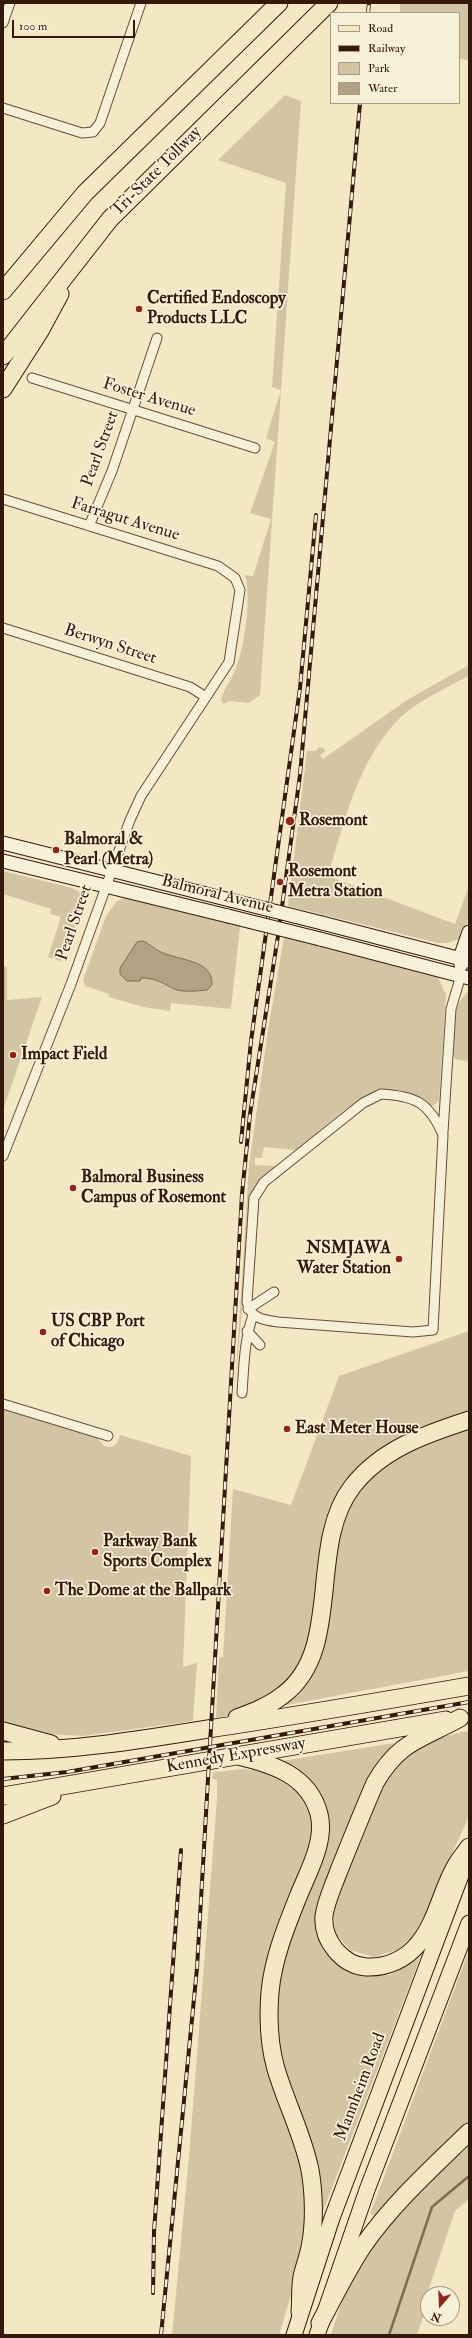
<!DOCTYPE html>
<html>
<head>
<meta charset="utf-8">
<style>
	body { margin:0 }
	#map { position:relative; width:472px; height:2338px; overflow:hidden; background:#f3e8c3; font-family:"IM FELL Double Pica",serif }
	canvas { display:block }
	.frame { position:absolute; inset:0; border:4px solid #35190d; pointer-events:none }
	.legend { position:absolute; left:330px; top:12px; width:130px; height:92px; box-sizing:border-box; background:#f7f0d8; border:1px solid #a99a87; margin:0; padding:5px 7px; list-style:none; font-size:12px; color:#35190d }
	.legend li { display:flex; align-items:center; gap:8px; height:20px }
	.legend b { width:20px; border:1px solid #a99a87 }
	.north { position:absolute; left:420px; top:2286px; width:40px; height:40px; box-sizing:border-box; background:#f7f0d8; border:1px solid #a99a87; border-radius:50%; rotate:199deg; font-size:11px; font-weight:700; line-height:16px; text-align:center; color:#35190d }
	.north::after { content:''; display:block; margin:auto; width:14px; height:18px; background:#8f2418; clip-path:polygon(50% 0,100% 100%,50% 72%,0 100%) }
	.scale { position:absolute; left:12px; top:20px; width:123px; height:18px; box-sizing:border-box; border:2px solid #35190d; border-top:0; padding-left:5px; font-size:12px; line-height:14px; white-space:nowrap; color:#35190d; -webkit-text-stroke:3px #f7f0d8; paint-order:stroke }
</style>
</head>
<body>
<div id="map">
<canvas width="472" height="2338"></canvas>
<div class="frame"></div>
<ul class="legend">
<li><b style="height:5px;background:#f3e8c3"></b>Road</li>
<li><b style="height:5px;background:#35190d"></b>Railway</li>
<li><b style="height:11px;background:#d3c5a4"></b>Park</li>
<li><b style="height:11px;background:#b2a285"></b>Water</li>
</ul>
<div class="north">N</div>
<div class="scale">100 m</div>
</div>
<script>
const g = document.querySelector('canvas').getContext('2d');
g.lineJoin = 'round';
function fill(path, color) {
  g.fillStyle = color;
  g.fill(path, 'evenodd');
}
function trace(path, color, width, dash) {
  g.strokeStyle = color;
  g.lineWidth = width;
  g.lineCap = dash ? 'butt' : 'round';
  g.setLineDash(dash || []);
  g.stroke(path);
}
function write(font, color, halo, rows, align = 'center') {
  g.font = font + ' "IM FELL Double Pica",serif';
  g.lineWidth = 3.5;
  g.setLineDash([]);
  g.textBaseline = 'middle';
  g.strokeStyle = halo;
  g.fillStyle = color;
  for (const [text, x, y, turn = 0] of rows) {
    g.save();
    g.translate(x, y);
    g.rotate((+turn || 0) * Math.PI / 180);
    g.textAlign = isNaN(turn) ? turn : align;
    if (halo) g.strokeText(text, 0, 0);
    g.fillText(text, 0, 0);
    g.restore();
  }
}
fill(new Path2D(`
	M400 3H469V61L459 58V13H400Z
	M285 95 301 101 260 695 249 703 229 701 224 704 221 701C223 690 229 683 234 673 244 651 252 598 245 575L253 576 271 519 250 513 275 442 266 438 281 390 272 387 286 183 218 160Z
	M469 665V676C460 680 451 685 442 690 428 697 413 706 401 717 359 757 344 822 328 876L455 924 469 886V917L460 939 447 943H438L288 906 307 751H316L319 747 324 748 325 752 320 755 323 759 407 700Z
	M3 871 72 888 78 891 83 898 81 913 61 961 48 957 61 917 50 914 51 909 3 894Z
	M127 897 240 926 231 1009 171 1003 170 1011 143 1007 109 997V994L85 986 83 980 106 916 117 901ZM148 942C158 955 177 959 192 962L172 988 150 978H141Z
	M284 937 421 972 430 971 438 977 446 995 439 1101 433 1106C420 1100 409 1092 396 1090 364 1086 323 1129 299 1148L294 1150 264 1147 262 1158H255V1165L275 1166 255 1188 252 1197 235 1388 249 1166 268 1030Z
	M3 966 7 967V1000L42 997 3 1110Z
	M469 991V1062L455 1059 452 1054C454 1033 450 1006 469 991Z
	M469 1331V1412L409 1434 366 1459 341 1488 323 1530 309 1645 290 1685 236 1714 216 1718 219 1657H223L233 1489 291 1505 339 1376Z
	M3 1409 97 1438 104 1446 112 1447 117 1443 120 1435 191 1456 183 1667 197 1663 193 1721 83 1736 44 1734 3 1723Z
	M469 1428V1671L281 1706 300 1687 339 1527 355 1492 382 1465 409 1450Z
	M466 1731 469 1733V1816L417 1932 397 1950 374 1957 350 1950 335 1933 333 1908 380 1793 403 1758 436 1739Z
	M394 1743 379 1760 359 1802 318 1901 316 1932 335 1962 358 1975H390L420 1958 319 2222 277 2044 275 1990 288 1941 321 1857 308 1781 282 1761Z
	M243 1769 263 1771 276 1776 298 1790 305 1801 314 1830 262 1980 261 2032 301 2166C314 2229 297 2275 279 2335H172L189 2157 217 1799V1780L212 1779 213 1772Z
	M469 1950V2122L375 2216 370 2214Z
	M469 2139V2199L455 2211 425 2300 428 2303 417 2335H331C338 2313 345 2289 357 2269 386 2220 430 2181 469 2139Z`), '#d3c5a4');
const water = new Path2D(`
	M143 941C150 943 153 949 161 952 179 961 213 959 212 985L207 990C196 991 182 993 172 988 161 982 154 978 141 978L140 981H127L120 974V968L137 942Z`);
fill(water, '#b2a285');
trace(water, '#806b55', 1);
trace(new Path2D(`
	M389 2335 432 2207 469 2176`), '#806b55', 2.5);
const street = new Path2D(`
	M3 23 10 3
	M3 108 82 133 93 132 100 123 141 3
	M32 378 255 448
	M3 499 218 566 235 578 240 590 229 662 141 796 130 820 71 984 3 1156
	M89 526 112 471 157 338
	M3 628 190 687 206 697
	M381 1094C415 1096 429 1102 443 1135L433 1330 413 1332 278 1322C263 1320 250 1318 247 1302L254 1198 264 1182 363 1103Z
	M443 1132 451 1009 461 975
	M248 1309 274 1292
	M247 1331 260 1345
	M242 1393C244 1366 244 1341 253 1315
	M3 1404 108 1436`);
const secondary = new Path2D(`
	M3 843 230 900
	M3 861 228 916
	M322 923 469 961
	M320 939 469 978
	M461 965 460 958 469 932`);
const primary = new Path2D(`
	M294 2335 332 2218 469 1854
	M317 2335 367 2190 469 1923`);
const highway = new Path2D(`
	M3 291 85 193 279 3
	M3 356 110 219 329 3
	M3 389 40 331 60 294
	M237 1718C253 1712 269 1706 283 1695 344 1650 307 1546 352 1487 381 1449 426 1434 469 1420
	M460 1718C420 1740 399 1741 375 1783 362 1813 350 1843 338 1873 333 1887 326 1901 324 1916 322 1940 342 1965 366 1967 387 1968 406 1959 419 1943 436 1922 441 1893 454 1869 458 1861 464 1854 469 1847
	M3 1731 51 1744
	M3 1751C72 1751 140 1740 208 1729 295 1716 382 1701 469 1686
	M238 1756C272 1764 309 1775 319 1814 326 1841 308 1872 298 1897 286 1927 273 1959 270 1992 268 2017 269 2045 276 2069 286 2103 303 2135 310 2170 314 2193 315 2224 310 2247 308 2258 304 2267 302 2277 300 2288 301 2301 300 2312
	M3 1796 446 1720
	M3 1815 52 1796
	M320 2323C334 2297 347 2270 363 2246 393 2203 432 2168 469 2132`);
trace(street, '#644d3a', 11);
trace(secondary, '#35190d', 15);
trace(primary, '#35190d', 17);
trace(highway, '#35190d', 19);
trace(street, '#f7f0d8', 9);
trace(secondary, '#f7f0d8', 13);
trace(primary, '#f3e8c3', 15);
trace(highway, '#f3e8c3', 17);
const rail = new Path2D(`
	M368 13 369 3
	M241 1142 251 1041 300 688 316 515
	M3 1779 67 1772 469 1702
	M153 2293 154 2232 181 1850
	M161 2335 197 1968 242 1194 250 1114 278 936 300 775 360 103`);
trace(rail, '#35190d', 4);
trace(rail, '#f7f0d8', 2.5, [8]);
const secondaryBridge = new Path2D(`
	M230 900 322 923
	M228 916 320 939`);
trace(secondaryBridge, '#35190d', 15, []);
trace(secondaryBridge, '#f7f0d8', 13);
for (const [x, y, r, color] of [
	[139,309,4,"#8f2418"],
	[290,821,5,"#8f2418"],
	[56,850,4,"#8f2418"],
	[280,882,4,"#8f2418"],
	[13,1055,4,"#8f2418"],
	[73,1188,4,"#8f2418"],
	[399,1259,4,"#8f2418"],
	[43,1332,4,"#8f2418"],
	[287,1429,4,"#8f2418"],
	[95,1552,4,"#8f2418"],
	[47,1591,4,"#8f2418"]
]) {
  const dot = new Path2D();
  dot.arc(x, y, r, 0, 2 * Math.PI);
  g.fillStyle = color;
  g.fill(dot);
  trace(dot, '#f7f0d8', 1.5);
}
write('17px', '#35190d', '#f7f0d8', [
	["Tri-State Tollway",157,172,-45],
	["Foster Avenue",149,398,17],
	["Pearl Street",101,449,-70],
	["Farragut Avenue",125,520,17],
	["Berwyn Street",110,645,18],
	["Balmoral Avenue",217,895,14],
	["Pearl Street",75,923,-71],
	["Kennedy Expressway",236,1756,-10],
	["Mannheim Road",361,2087,-69]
]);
write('bold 17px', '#35190d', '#f7f0d8', [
	["Certified Endoscopy",147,299],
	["Products LLC",147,319],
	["Rosemont",299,821],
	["Balmoral &",64,840],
	["Pearl (Metra)",64,860],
	["Rosemont",288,872],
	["Metra Station",288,892],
	["Impact Field",21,1055],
	["Balmoral Business",81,1178],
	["Campus of Rosemont",81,1198],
	["NSMJAWA",391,1249,"right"],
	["Water Station",391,1269,"right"],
	["US CBP Port",51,1322],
	["of Chicago",51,1342],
	["East Meter House",295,1429],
	["Parkway Bank",103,1542],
	["Sports Complex",103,1562],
	["The Dome at the Ballpark",55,1591]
], 'left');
</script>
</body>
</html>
